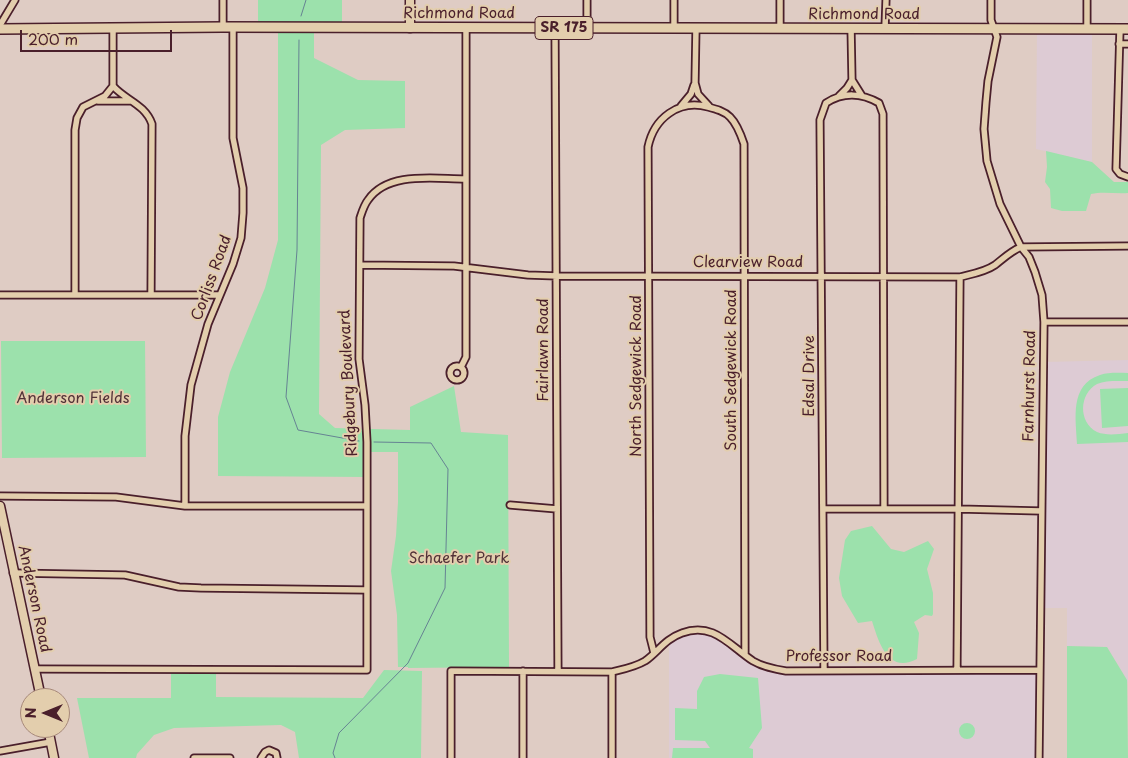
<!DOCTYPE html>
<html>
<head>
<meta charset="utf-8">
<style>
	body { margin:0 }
	#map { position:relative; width:1128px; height:758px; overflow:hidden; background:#dfccc4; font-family:"Playpen Sans",sans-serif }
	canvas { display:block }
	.north { position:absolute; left:20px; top:688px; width:50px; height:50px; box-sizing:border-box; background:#e3cead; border:1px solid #a68879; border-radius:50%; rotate:270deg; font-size:14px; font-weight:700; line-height:20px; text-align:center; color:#4a1f2b }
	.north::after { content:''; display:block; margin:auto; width:18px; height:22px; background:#4a1f2b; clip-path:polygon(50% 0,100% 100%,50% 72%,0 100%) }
	.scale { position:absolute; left:20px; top:30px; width:152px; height:22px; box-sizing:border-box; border:2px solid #4a1f2b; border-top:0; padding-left:6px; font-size:15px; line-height:18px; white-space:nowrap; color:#4a1f2b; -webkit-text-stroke:4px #e3cead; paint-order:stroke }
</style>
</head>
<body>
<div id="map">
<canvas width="1128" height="758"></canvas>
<div class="north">N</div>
<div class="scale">200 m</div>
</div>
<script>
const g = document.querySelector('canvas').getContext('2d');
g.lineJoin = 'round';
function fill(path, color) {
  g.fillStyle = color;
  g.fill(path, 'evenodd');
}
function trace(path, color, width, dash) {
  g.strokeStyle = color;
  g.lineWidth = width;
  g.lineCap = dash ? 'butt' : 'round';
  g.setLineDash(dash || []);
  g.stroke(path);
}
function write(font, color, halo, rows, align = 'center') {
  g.font = font + ' "Playpen Sans",sans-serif';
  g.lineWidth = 4;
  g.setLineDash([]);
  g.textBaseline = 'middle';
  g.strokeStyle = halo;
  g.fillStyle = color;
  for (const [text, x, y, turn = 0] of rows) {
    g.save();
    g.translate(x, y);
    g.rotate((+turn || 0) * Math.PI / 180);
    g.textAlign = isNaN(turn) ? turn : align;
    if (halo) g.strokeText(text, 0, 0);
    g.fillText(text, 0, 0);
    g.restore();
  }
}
fill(new Path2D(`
	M1037 29H1092V162L1036 149Z
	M1128 360V684L1127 680 1107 647 1067 646V608H1041L1043 362Z
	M712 632 754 662 769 668 1040 670 1039 758H669V640L682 633Z`), '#ddcbd4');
fill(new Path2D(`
	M258 0H342V27L314 28V58L358 80 405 81V128L345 130 321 145 319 414 335 428 410 430V407L454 386 461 432 508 435 509 667 408 668V667H398L397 615 391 571 396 536 398 502V452H367V477L218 476V417L230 372 265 288 278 240V28L258 27Z
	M1046 151 1092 162 1114 182H1128V193C1115 194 1103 191 1091 194L1086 211H1062L1051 208 1050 189 1045 182 1047 167Z
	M1 341H145L146 457 2 458Z
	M1128 373V381C1118 381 1106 380 1097 384 1079 394 1078 422 1097 432 1107 436 1118 434 1128 433V442L1077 444C1076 419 1069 385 1100 375 1109 372 1119 373 1128 373Z
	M1128 388V426L1102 428 1100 389Z
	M872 526 891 549 904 552 928 541 934 549 927 569 933 593V614L932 616 925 615 914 622 919 633 917 659C888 674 879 643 872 621L858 623 842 596 839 578 845 540 851 531Z
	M1067 646 1107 647 1127 680 1128 758H1067Z
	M171 670H216V697L363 698 384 670 422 671 421 758H299L295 732 281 725 174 728 154 735 137 754 136 758H89L77 698H171Z
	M720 674 758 678 762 728 749 748 753 749V758H672L673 748H710L705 741 675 740V708L697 709V691L704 677Z
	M959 731a8 8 0 1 1 16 0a8 8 0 1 1-16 0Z`), '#9ce1ac');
trace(new Path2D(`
	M301 16 306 0
	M299 40 297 250 286 397 298 430 359 441
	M335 758 333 753 339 733 408 663 445 588 448 469 431 443 374 442`), '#668393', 1);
const street = new Path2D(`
	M780 0V28
	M991 0V20L997 37 988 81 986 102 984 129 987 161 1000 204 1021 247 1029 257 1035 272 1042 295 1044 322 1039 758
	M0 25 15 0
	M223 27V0
	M113 28V86
	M555 28 558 671
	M587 28V0
	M674 28V0
	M696 28 695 83 698 94 709 106
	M851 28 852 80 862 96
	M885 28 886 0
	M1087 29V0
	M1120 29 1116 169 1120 174 1128 177
	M1119 44H1128
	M113 86C125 100 145 104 152 124L151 295
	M839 96 847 88 852 80
	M98 101H131
	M681 106 691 94 694 85
	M360 265 454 266 528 275 557 276 960 277C972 274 985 272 995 265 1004 258 1011 251 1021 247L1128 246
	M75 294V130L77 118 83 107 105 96 113 86
	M0 295H220
	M1044 322H1128
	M450 373a7 7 0 1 1 14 0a7 7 0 1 1-14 0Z
	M461 367 466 357V28
	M0 496 116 497 185 506H367
	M510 505 557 509
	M185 506V436L191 385 208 324 233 264 241 238 243 213V188L233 138V27
	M824 509H959L1041 511
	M13 573 125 575 179 587 201 588 366 590
	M654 653 650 637 648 147C654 118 679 99 708 107 716 109 724 111 730 117 737 124 741 135 744 144L745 655
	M35 669 367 670V442L365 405 359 359 360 218C362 212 364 205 368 200 388 171 434 179 465 179
	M957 670 960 277
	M523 671V758
	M824 671 820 120 826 103C843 92 862 93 879 103L883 114 884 509
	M0 751 51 742
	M194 758H230
	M261 758 265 752 269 750 276 753 277 758
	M451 758V671L612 672C624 669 635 667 645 661 658 652 665 639 682 633 713 621 730 646 753 661 763 667 774 669 786 671L1040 670
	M612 758V672`);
const secondary = new Path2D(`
	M410 28V0
	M0 506 41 698
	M48 728 54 758`);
const primary = new Path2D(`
	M0 29 223 27 1128 29`);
trace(street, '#4a1f2b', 9);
trace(secondary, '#4a1f2b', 11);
trace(primary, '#4a1f2b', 12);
trace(street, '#e3cead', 5.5);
trace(secondary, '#e3cead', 8);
trace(primary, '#e3cead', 9);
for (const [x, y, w] of [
	[564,28,58]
]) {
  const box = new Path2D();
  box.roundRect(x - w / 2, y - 11.5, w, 23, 4);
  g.fillStyle = '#e3cead';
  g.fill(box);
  trace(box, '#4a1f2b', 1);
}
write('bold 14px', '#4a1f2b', null, [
	["SR 175",564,28]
]);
write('15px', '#4a1f2b', '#e3cead', [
	["Richmond Road",459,14],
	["Richmond Road",864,15],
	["Clearview Road",748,263],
	["Corliss Road",212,278,-70],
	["Fairlawn Road",544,350,-90],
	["South Sedgewick Road",732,370,-90],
	["North Sedgewick Road",637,376,-90],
	["Edsal Drive",810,376,-90],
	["Ridgebury Boulevard",349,383,-93],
	["Farnhurst Road",1030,386,-89],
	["Anderson Road",34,599,78],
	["Professor Road",839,657]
]);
write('15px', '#523238', '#e3cead', [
	["Anderson Fields",73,399],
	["Schaefer Park",459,559]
]);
</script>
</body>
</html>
